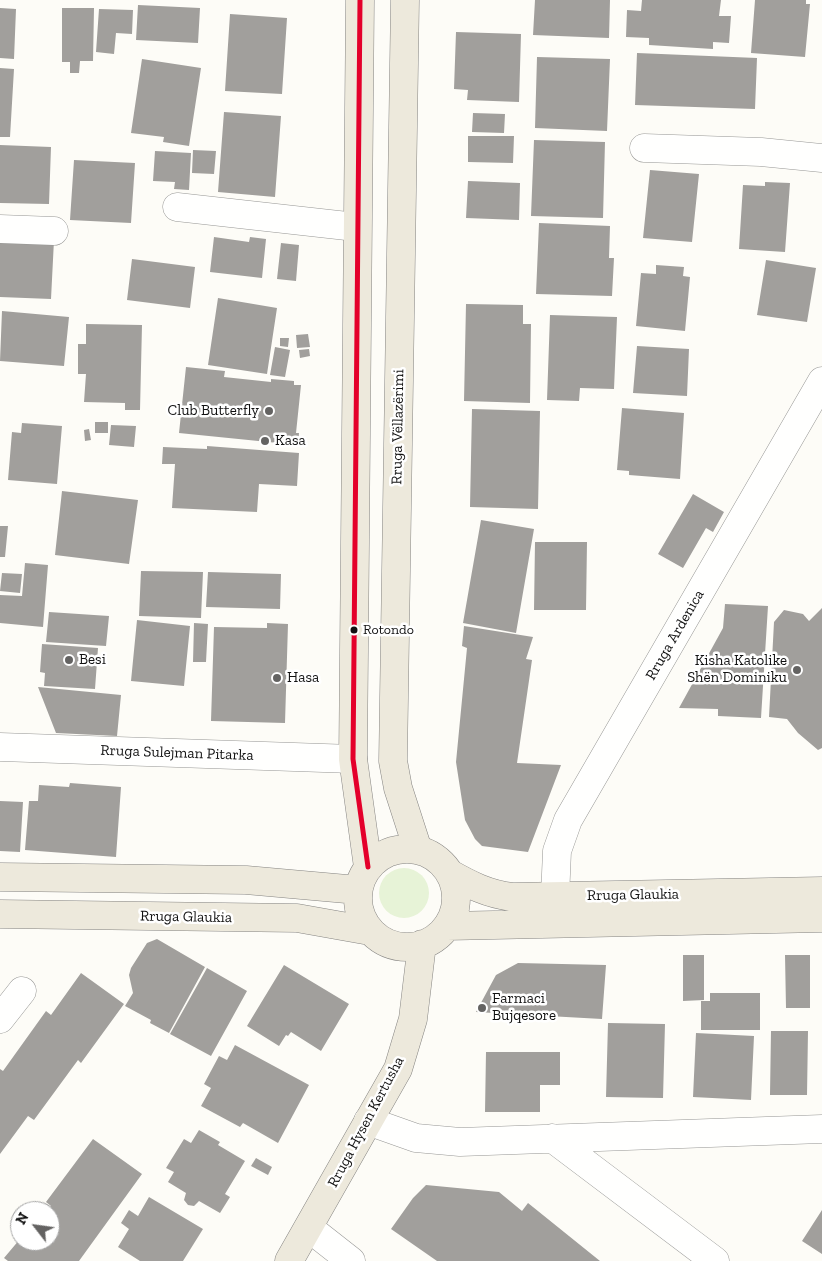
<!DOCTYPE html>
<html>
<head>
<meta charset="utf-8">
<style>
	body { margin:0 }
	#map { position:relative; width:822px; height:1261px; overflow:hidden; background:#fdfcf7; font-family:"Zilla Slab",serif }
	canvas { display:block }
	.north { position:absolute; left:10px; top:1201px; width:50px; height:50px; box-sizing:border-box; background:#fff; border:1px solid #a0a0a0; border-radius:50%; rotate:300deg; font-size:14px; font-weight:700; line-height:20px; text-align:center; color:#111 }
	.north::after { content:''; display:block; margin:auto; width:18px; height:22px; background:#646362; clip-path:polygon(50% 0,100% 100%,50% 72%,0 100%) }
</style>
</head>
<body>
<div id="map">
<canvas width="822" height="1261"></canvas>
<div class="north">N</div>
</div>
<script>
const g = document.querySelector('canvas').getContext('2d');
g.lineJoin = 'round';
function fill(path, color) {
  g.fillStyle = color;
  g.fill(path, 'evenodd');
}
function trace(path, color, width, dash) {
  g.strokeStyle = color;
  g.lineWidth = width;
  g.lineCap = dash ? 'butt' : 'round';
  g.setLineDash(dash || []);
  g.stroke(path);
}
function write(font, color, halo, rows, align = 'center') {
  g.font = font + ' "Zilla Slab",serif';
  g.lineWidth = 5;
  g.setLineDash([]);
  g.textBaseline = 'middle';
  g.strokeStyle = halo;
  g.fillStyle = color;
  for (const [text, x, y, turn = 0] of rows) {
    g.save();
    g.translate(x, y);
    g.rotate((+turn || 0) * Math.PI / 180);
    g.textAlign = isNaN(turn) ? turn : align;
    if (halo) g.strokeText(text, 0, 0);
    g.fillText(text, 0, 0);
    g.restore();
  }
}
fill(new Path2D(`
	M379 893a25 25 0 1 1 50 0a25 25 0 1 1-50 0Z`), '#e7f3d7');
fill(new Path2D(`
	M535 0H610L609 38 533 35Z
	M642 0H721L719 16H731L729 43 713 42V49L649 45V38L626 37 627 10 641 11Z
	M755 0H806V4H810L805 57 751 53Z
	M138 5 200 8 198 43 136 40Z
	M0 8 16 9 14 59 0 58Z
	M62 8H94L93 61H80L79 73H70V62H62Z
	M99 9 133 10 132 34 116 33 114 54 96 52Z
	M230 14 287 18 282 94 225 91Z
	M456 32 521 34 519 102 467 100 468 90 454 89Z
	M637 53 757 58 755 109 635 105Z
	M537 57 610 59 607 131 535 128Z
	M142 59 201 68 189 146 163 142 164 137 131 133Z
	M0 68 14 69 10 137H0Z
	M224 112 281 116 275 197 218 192Z
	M473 113 505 114 504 133 472 132Z
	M468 136H514L513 163 468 162Z
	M534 140 605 142 603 218 531 216Z
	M0 145 51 147 49 204 0 203Z
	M193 150 216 151 214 174 192 173Z
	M155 151 191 153 189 190 174 189 175 182 153 181Z
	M74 160 135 163 131 223 70 220Z
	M650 170 699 174 692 242 643 238Z
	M468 181 520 183 519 220 466 218Z
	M765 182 790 183 785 252 739 249 743 185 765 186Z
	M539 223 610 226 609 258H614L612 296 536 294Z
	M0 237 54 240 51 299 0 297Z
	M214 237 249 242 250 237 266 239 262 278 210 272Z
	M281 243 299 245 296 281 277 279Z
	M132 259 195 267 190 308 127 300Z
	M766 260 816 268 807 322 757 315Z
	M656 265 684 267 683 276 690 277 685 331 636 326 641 273 656 274Z
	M218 298 277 308 267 374 208 365Z
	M466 304 523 305V324H531L530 403 464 401Z
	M2 311 69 317 64 366 0 361Z
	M550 315 617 317 614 389 580 388 579 401 547 400Z
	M86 324 142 325 140 410H125V403L84 402 86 374H78V344H86Z
	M308 334 310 347 297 348 296 335Z
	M280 338H289L288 347 280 346Z
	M637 346 689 349 687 396 633 393Z
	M275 347 290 350 285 377 270 375Z
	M309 349 310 356 300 358 299 350Z
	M186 367 225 371 224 377 271 382V379L294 381V385H301L296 433H299L298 445 179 433Z
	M622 408 684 413 680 479 629 475V471L617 470Z
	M472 409 540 411 538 509 470 507Z
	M95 422H108V433H95Z
	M22 423 62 426 57 484 8 480 12 432 21 433Z
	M111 425 136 426 134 447 109 445Z
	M89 429 91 440 85 441 84 430Z
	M207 446 299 453 297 486 259 484 257 512 172 508 175 464H162L163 447 207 449Z
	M62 491 138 500 129 564 55 555Z
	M693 494 724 512 713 532 706 528 683 568 658 554Z
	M481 520 534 529 516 633 463 623Z
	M0 526H8L5 557H0Z
	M535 542H587L586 610H534Z
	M25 563 48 565 43 627 0 623V595L22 596Z
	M141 571 203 572 201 618 139 616Z
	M208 572 281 574 280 609 206 607Z
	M2 573 22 574 20 593 0 591Z
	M725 604 768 606 761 718 718 716V709L679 708 723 628Z
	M822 608V748L818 750 798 733 787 719 769 717 774 622 784 610 803 614 809 621Z
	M49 612 109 616 106 646 46 642Z
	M137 620 190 626 184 686 131 681Z
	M194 623 208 624 206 662H193Z
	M267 623 288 624 285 723 211 721 214 627 267 628Z
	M464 626 533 637 526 659 532 660 517 763 561 765 528 852 482 846 475 839 465 820 456 762 467 648 462 646Z
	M42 644 98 648 95 689 44 686 45 673 40 672Z
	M38 687 121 695 117 736 56 733Z
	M70 783 121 787 116 857 25 850 29 801H38L39 785 69 787Z
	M0 801 23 802 20 852 0 851Z
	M157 939 205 967 169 1033 150 1023 151 1020 125 1006 133 993 129 975 131 968 147 943Z
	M683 955H704V1000L683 1001Z
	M785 955H810V1008H786Z
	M518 963 606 965 602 1019 476 1012 496 975Z
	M284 965 349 1004 321 1051 291 1032 288 1036 286 1035 279 1046 247 1026Z
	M207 968 247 991 211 1056 170 1034Z
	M81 973 124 1004 81 1063 78 1060 34 1120 28 1116 0 1154V1069L3 1071 46 1011 51 1015Z
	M710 993H760V1030H701V1001H710Z
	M608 1023 665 1024 663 1098 606 1097Z
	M771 1031H808L807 1095H770Z
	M696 1033 754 1036 751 1100 693 1097Z
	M235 1045 309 1085 278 1143 243 1123 240 1127 201 1106 211 1088 204 1084 219 1056 227 1060Z
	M486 1052H560V1085H540V1112H485Z
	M199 1130 220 1142 218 1145 245 1161 225 1194 230 1197 220 1213 199 1201 194 1206 188 1205 184 1200 186 1193 168 1182 174 1172 166 1168 184 1139 191 1143Z
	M93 1139 142 1174 79 1261H8L4 1258 20 1239V1241H50V1211H47L51 1206 46 1202Z
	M256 1158 272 1167 268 1175 251 1166Z
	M426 1185 499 1192 522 1211 528 1203 600 1261H437L391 1229 413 1198Z
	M149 1197 203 1229 183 1261H140L118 1247 129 1229 121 1223 129 1210 138 1216Z
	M822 1210V1254L802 1241Z`), '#a19f9c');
const minor = new Path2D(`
	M644 148 761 152 822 158
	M177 207 356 227
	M0 229 54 231
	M0 747 353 759
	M555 897 557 851 568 820 822 381
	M0 1019 22 991
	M368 1121 416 1138 460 1142 822 1129
	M552 1138 715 1261
	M309 1228 351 1261`);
const major = new Path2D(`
	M360 0 353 759 368 867
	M405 0 393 761 398 788 418 850
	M358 898a49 49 0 1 1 98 0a49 49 0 1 1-98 0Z
	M449 873C470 885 488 894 512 897L822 891
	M0 877 246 880 358 890
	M0 914 297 918 370 931
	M447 926 822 918
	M289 1261 398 1069 413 1019 422 944`);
trace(minor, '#979795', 29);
trace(major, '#858482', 29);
trace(minor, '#fffffe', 28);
trace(major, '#ede9dc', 28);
trace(new Path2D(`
	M360 0 353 759 368 867`), '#e4002b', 5);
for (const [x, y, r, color] of [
	[269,411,5,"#646362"],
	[265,441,5,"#646362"],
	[354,630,4.5,"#111"],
	[69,660,5,"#646362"],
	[797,670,5,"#646362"],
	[277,678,5,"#646362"],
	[482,1008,5,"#646362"]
]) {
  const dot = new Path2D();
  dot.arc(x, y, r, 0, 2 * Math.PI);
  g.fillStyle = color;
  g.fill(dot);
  trace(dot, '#fff', 2);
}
write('14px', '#111', '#fff', [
	["Rotondo",363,630]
], 'left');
write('15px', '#111', '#fff', [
	["Club Butterfly",259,411,"right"],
	["Kasa",275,441],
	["Besi",79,660],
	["Kisha Katolike",787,661,"right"],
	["Shën Dominiku",787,678,"right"],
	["Hasa",287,678],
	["Farmaci",492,999],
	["Bujqesore",492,1016]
], 'left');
write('15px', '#111', '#fff', [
	["Rruga Vëllazërimi",398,427,-89],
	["Rruga Ardenica",675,635,-60],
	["Rruga Sulejman Pitarka",177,753,2],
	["Rruga Glaukia",633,895,-1],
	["Rruga Glaukia",186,917,1],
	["Rruga Hysen Kertusha",366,1122,-62]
]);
</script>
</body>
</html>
